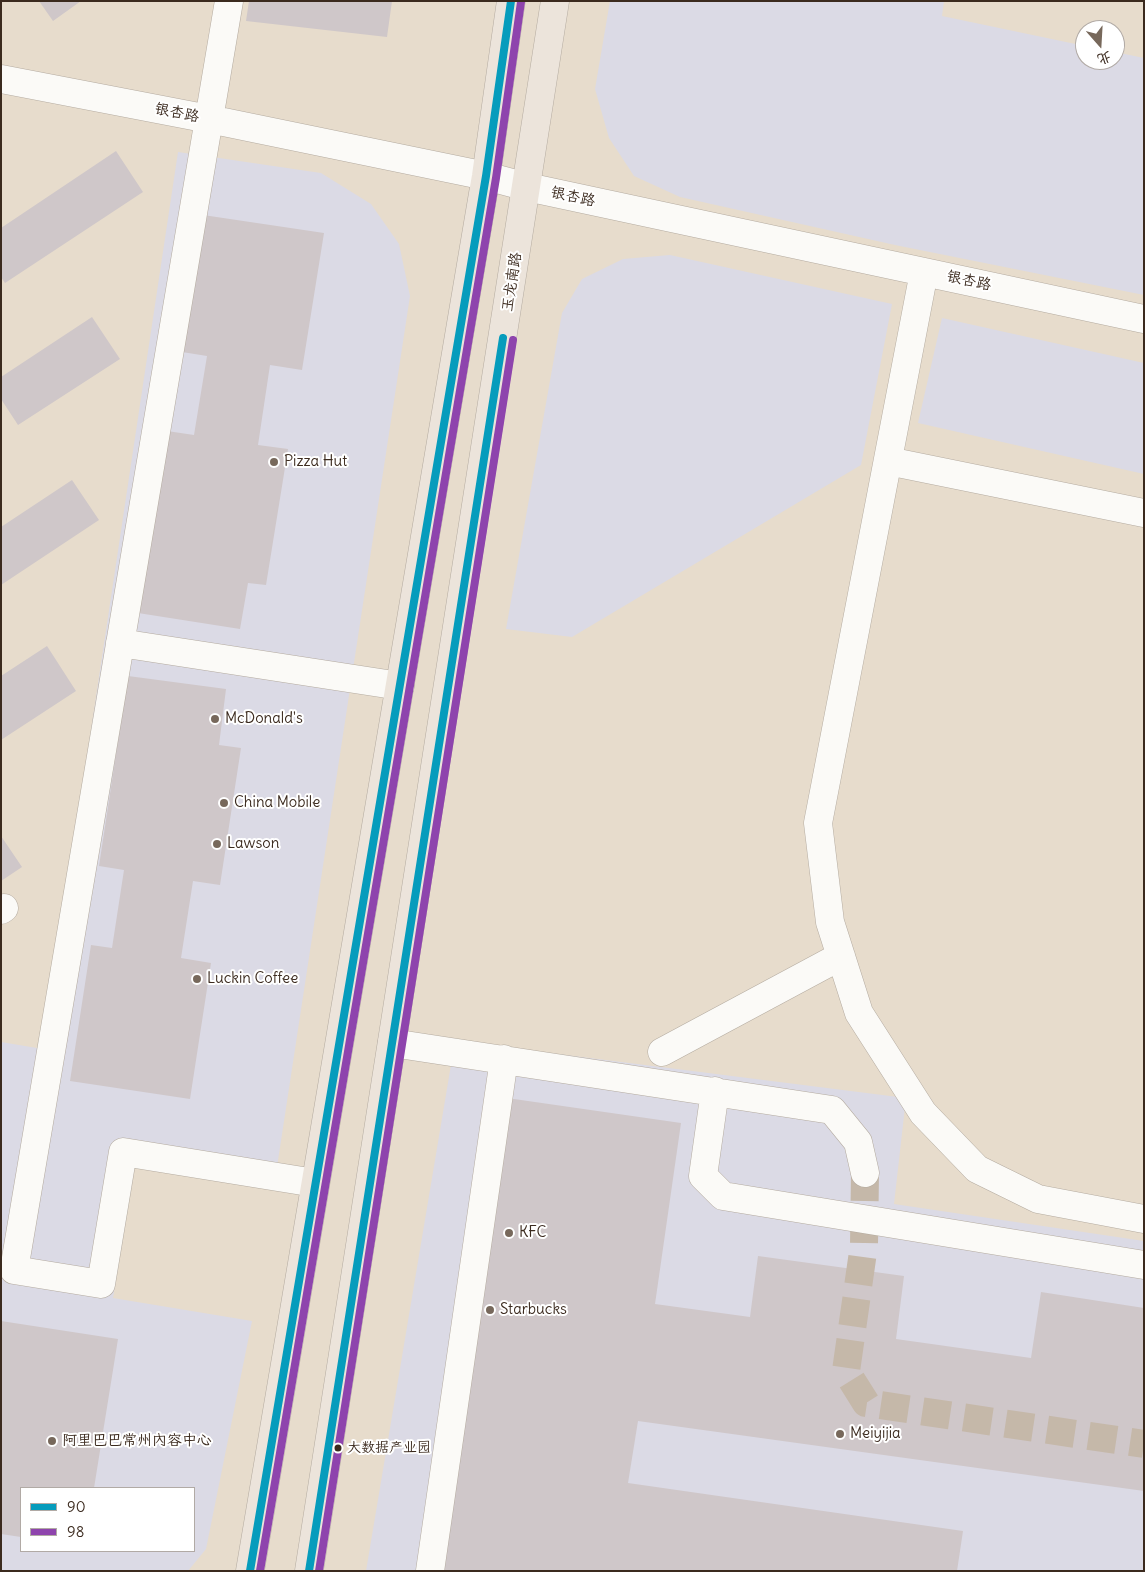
<!DOCTYPE html>
<meta charset="utf-8">
<style>
body{margin:0}
#map{position:relative;width:1145px;height:1572px;overflow:hidden;background:#e7dccc;font-family:Delius,"LXGW WenKai TC",sans-serif}
canvas{display:block}
.frame{position:absolute;inset:0;border:2px solid #3b2a1e;pointer-events:none}
.legend{position:absolute;left:20px;top:1487px;width:175px;height:65px;box-sizing:border-box;background:#fff;border:1px solid #b1aaa5;margin:0;padding:6px 9px;list-style:none;font-size:15px;color:#3b2a1e}
.legend li{display:flex;align-items:center;gap:10px;height:25px}
.legend b{width:25px;border:1px solid #b1aaa5}
.north{position:absolute;left:1075px;top:20px;width:50px;height:50px;box-sizing:border-box;background:#fff;border:1px solid #b1aaa5;border-radius:50%;rotate:161deg;font-size:14px;font-weight:700;line-height:20px;text-align:center;color:#3b2a1e}
.north::after{content:'';display:block;margin:auto;width:18px;height:22px;background:#77685b;clip-path:polygon(50% 0,100% 100%,50% 72%,0 100%)}
</style>
<div id="map">
<canvas width="1145" height="1572"></canvas>
<div class="frame"></div>
<ul class="legend">
<li><b style="height:6px;background:#069cbc"></b>90</li>
<li><b style="height:6px;background:#8e44ad"></b>98</li>
</ul>
<div class="north">北</div>
</div>
<script>
const ctx = document.querySelector('canvas').getContext('2d');
ctx.lineJoin = 'round';
function fillPath(path, color) {
  ctx.fillStyle = color;
  ctx.fill(path, 'evenodd');
}
function poly(rows) {
  const path = new Path2D();
  for (const r of rows) {
    path.moveTo(r[0], r[1]);
    for (let i = 2; i < r.length; i += 2) path.lineTo(r[i], r[i + 1]);
  }
  return path;
}
function stroke(path, color, width, dash) {
  ctx.strokeStyle = color;
  ctx.lineWidth = width;
  ctx.lineCap = dash ? 'butt' : 'round';
  ctx.setLineDash(dash || []);
  ctx.stroke(path);
}
function write(font, color, halo, rows, align = 'center') {
  ctx.font = font + ' Delius,"LXGW WenKai TC",sans-serif';
  ctx.lineWidth = 4;
  ctx.setLineDash([]);
  ctx.textBaseline = 'middle';
  ctx.strokeStyle = halo;
  ctx.fillStyle = color;
  for (const [text, x, y, turn = 0] of rows) {
    ctx.save();
    ctx.translate(x, y);
    ctx.rotate((+turn || 0) * Math.PI / 180);
    ctx.textAlign = isNaN(turn) ? turn : align;
    if (halo) ctx.strokeText(text, 0, 0);
    ctx.fillText(text, 0, 0);
    ctx.restore();
  }
}
fillPath(poly([
 [610,1,944,1,942,16,1085,46,1085,60,1115,60,1115,52,1144,58,1144,295,895,245,680,197,634,176,609,138,595,89],
 [178,152,321,173,371,204,399,244,410,296,275,1180,136,1158,113,1298,252,1321,206,1549,188,1571,1,1571,1,1042,43,1049],
 [21,1488,194,1488,194,1551,21,1551],
 [670,255,892,304,861,465,572,637,506,629,562,313,582,279,623,259],
 [942,318,1144,363,1144,474,918,423],
 [455,1041,906,1098,894,1204,1144,1241,1144,1571,366,1571]
]), '#dbdae5');
fillPath(poly([
 [39,1,81,1,53,21],
 [249,1,392,1,387,37,246,21],
 [116,151,143,192,5,283,1,277,1,228],
 [203,215,324,233,302,370,270,365,258,445,288,449,266,585,248,583,240,629,138,613,167,431,194,435,207,356,182,352],
 [92,317,120,359,18,425,1,399,1,377],
 [72,480,99,520,1,585,1,527],
 [47,646,76,691,1,740,1,676],
 [128,676,226,689,219,745,241,748,220,885,193,881,181,958,211,963,190,1099,70,1081,91,945,112,948,124,870,99,866],
 [1,836,22,867,1,881],
 [507,1098,681,1123,655,1304,750,1317,758,1256,904,1276,896,1339,1031,1358,1041,1292,1144,1308,1144,1491,638,1421,628,1483,963,1531,957,1571,437,1571],
 [1,1321,118,1339,94,1488,21,1488,21,1537,1,1534]
]), '#cfc7c9');
stroke(poly([
 [865,1173,864,1245,846,1371,866,1403,1144,1444]
]), '#c5b8a9', 28, [28, 14]);
const minor = poly([
 [229,1,14,1270,101,1284,123,1152,315,1183],
 [1,79,209,119,486,176,527,187,1144,319],
 [924,272,818,823,830,922,859,1013,923,1113,977,1169,1038,1199,1144,1219],
 [888,461,1144,513],
 [120,643,400,686],
 [1,910,4,908],
 [392,1043,832,1110,858,1142,865,1173],
 [662,1052,841,956],
 [715,1091,703,1176,723,1196,1144,1265],
 [430,1571,504,1059]
]);
const major = poly([
 [250,1571,486,176,511,1],
 [309,1571,555,1]
]);
stroke(minor, '#b4aba0', 29);
stroke(major, '#b4aba0', 29);
stroke(minor, '#fbfaf7', 28);
stroke(major, '#ece4db', 28);
stroke(poly([
 [250,1571,486,176,511,1],
 [309,1571,503,338]
]), '#069cbc', 8);
stroke(poly([
 [260,1571,496,178,521,2],
 [319,1571,513,340]
]), '#8e44ad', 8);
for (const [x, y, r, color] of [
 [274,462,5,"#77685b"],
 [215,719,5,"#77685b"],
 [224,803,5,"#77685b"],
 [217,844,5,"#77685b"],
 [197,979,5,"#77685b"],
 [509,1233,5,"#77685b"],
 [490,1310,5,"#77685b"],
 [840,1434,5,"#77685b"],
 [52,1441,5,"#77685b"],
 [338,1448,4.5,"#3b2a1e"]
]) {
  const dot = new Path2D();
  dot.arc(x, y, r, 0, 2 * Math.PI);
  ctx.fillStyle = color;
  ctx.fill(dot);
  stroke(dot, '#fff', 2);
}
write('14px', '#3b2a1e', '#fff', [
 ["大数据产业园",347,1448]
], 'left');
write('15px', '#3b2a1e', '#fff', [
 ["银杏路",177,113,11],
 ["银杏路",573,197,12],
 ["银杏路",969,281,12],
 ["玉龙南路",512,282,-81]
]);
write('15px', '#3b2a1e', '#fff', [
 ["Pizza Hut",284,462],
 ["McDonald's",225,719],
 ["China Mobile",234,803],
 ["Lawson",227,844],
 ["Luckin Coffee",207,979],
 ["KFC",519,1233],
 ["Starbucks",500,1310],
 ["Meiyijia",850,1434],
 ["阿里巴巴常州内容中心",62,1441]
], 'left');
</script>
